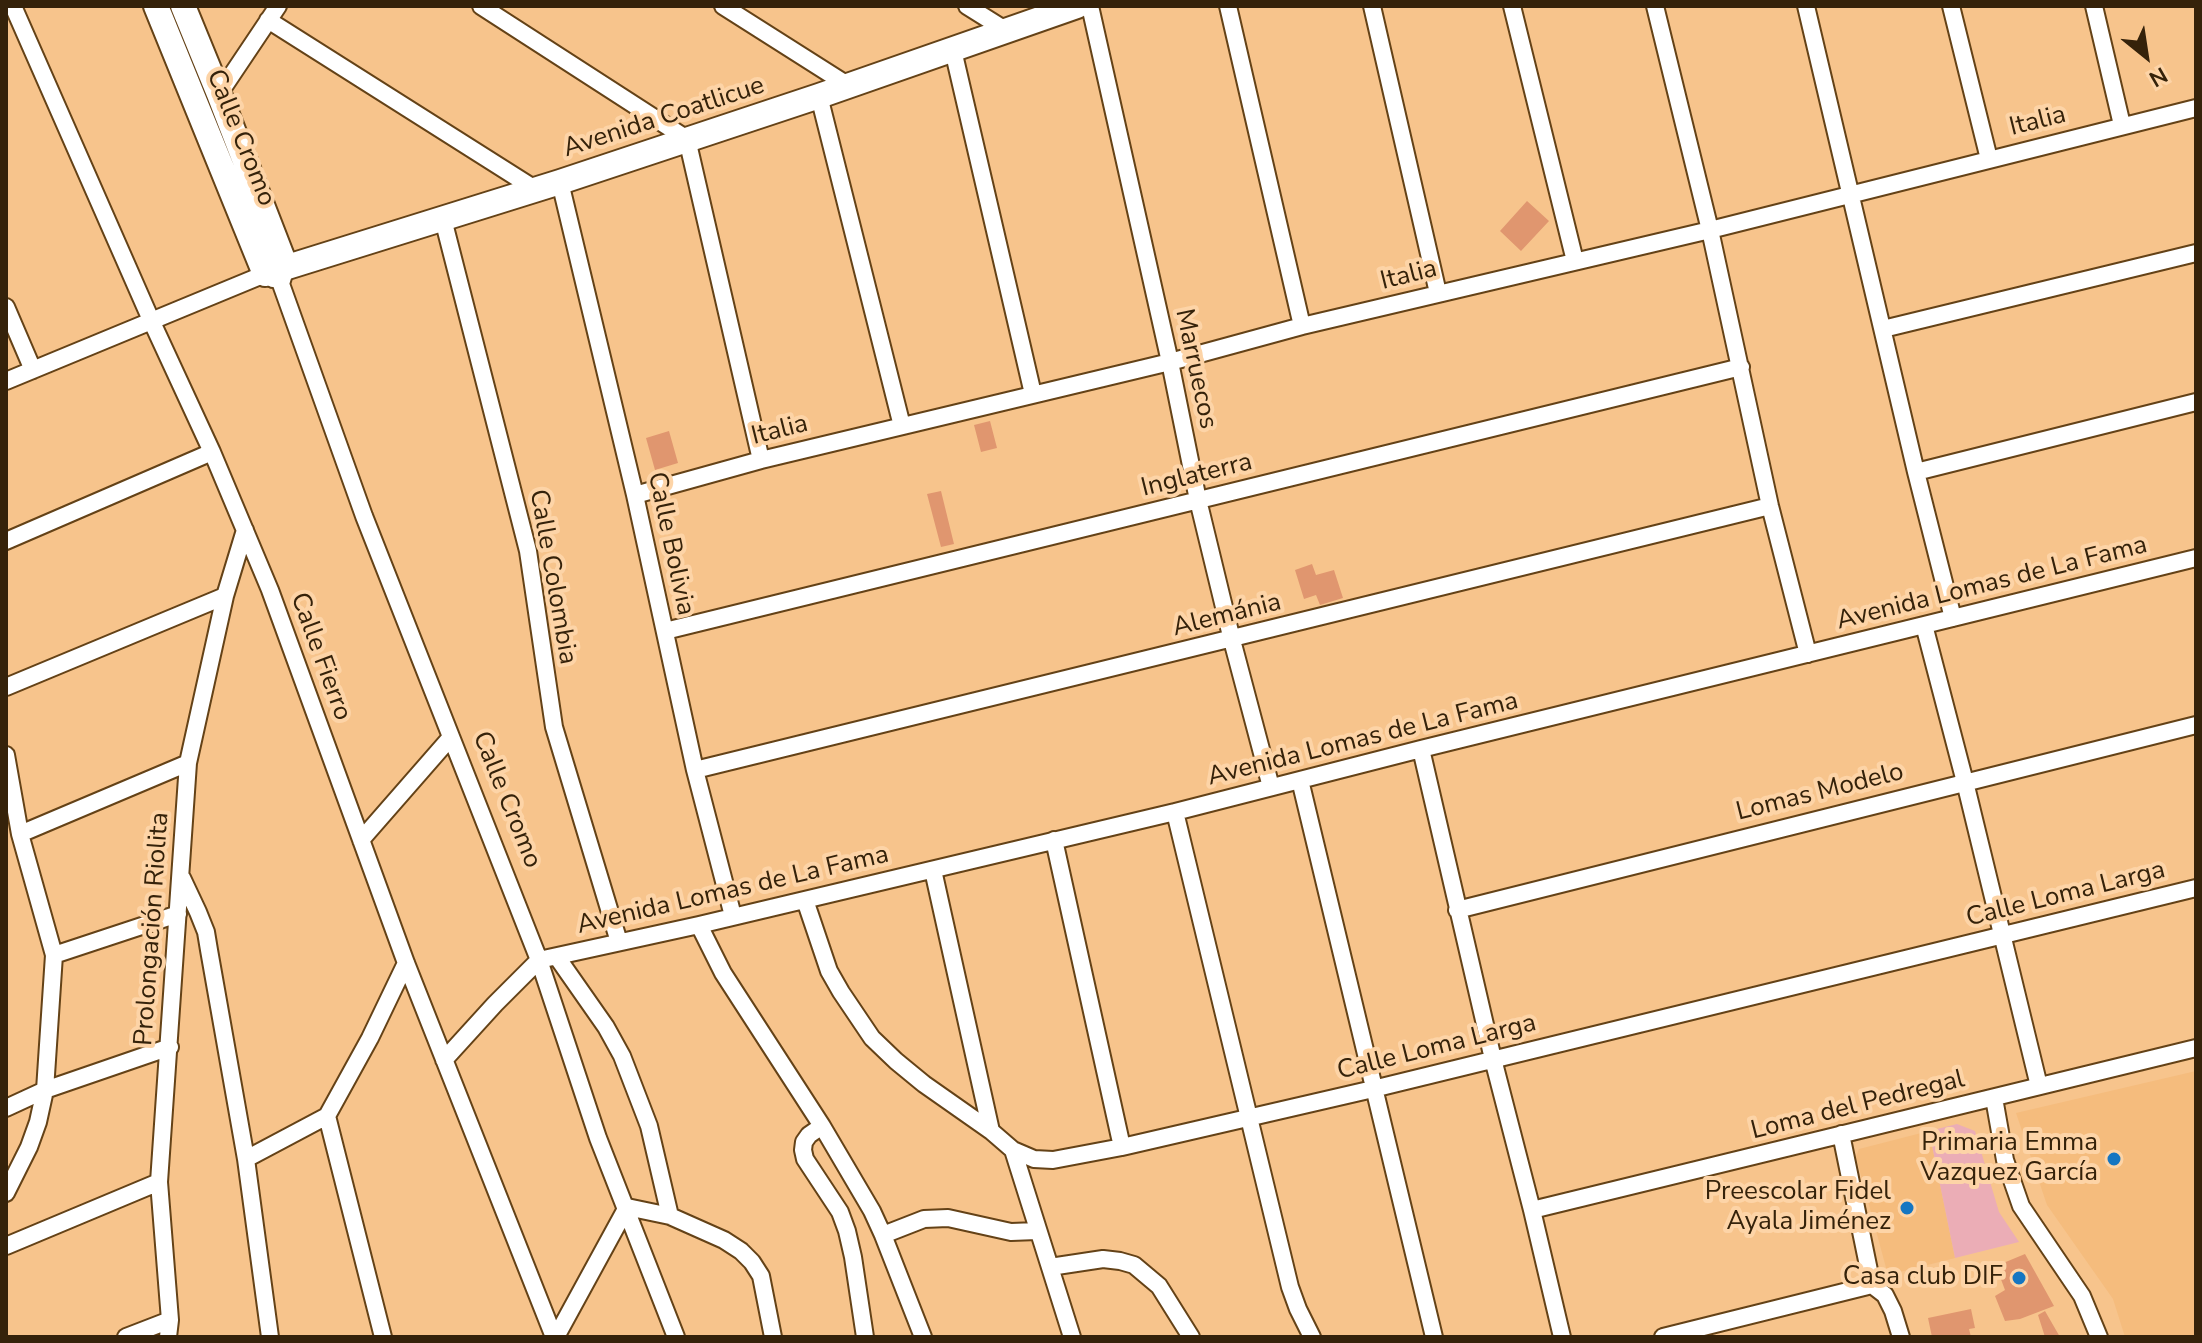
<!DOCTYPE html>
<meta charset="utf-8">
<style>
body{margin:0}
#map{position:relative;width:2202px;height:1343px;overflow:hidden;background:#f7c48c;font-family:"Nunito Sans",sans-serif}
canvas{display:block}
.frame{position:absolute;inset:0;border:8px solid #35220a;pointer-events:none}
.north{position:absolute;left:2106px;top:16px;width:80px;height:80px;-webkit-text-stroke:6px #fdd4a7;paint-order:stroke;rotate:150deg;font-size:22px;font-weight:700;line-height:32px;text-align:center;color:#35220a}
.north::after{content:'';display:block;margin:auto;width:28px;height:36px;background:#35220a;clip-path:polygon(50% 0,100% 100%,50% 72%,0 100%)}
</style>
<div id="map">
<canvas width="2202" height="1343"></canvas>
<div class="frame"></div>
<div class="north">N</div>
</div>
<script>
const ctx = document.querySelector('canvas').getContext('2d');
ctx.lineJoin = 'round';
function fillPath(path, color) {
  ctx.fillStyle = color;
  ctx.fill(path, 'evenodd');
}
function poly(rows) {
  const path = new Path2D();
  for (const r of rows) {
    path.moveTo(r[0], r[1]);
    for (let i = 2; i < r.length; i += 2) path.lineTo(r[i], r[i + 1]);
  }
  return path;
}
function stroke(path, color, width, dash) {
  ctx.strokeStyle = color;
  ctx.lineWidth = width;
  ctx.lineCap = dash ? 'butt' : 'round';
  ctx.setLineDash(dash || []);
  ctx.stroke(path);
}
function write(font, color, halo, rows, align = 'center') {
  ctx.font = font + ' "Nunito Sans",sans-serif';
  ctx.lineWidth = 8;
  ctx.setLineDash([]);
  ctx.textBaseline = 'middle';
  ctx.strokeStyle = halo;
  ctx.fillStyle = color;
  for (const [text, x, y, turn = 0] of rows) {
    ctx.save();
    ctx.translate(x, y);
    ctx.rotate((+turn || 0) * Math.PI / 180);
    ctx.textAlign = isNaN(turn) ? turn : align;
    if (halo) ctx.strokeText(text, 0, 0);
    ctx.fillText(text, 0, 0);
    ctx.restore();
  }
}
fillPath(poly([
 [2196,1071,2196,1337,2125,1337,2113,1299,2047,1205,2016,1113],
 [1929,1131,1955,1258,1888,1275,1856,1157,1859,1149]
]), '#f5bc7d');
fillPath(poly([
 [1957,1124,1975,1131,1999,1212,2019,1242,1955,1258,1929,1131]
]), '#ebadb6');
fillPath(poly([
 [1527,201,1549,221,1521,251,1500,231],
 [990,421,997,448,981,452,974,425],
 [669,431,678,463,655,470,646,438],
 [941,491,954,544,941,547,927,494],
 [1312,564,1316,575,1334,570,1343,598,1320,605,1316,595,1304,599,1295,570],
 [2025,1254,2054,1306,2020,1319,2005,1321,1995,1296,2005,1290,1996,1266],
 [1971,1309,1975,1328,1969,1329,1971,1337,1932,1337,1928,1318],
 [2045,1311,2060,1337,2045,1337,2038,1315]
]), '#e0966f');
const street = poly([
 [13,6,151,320,212,452,270,590,406,963,554,1337],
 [481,6,687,139,761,460],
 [723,6,849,86],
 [967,6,1007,31],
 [1090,6,1170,362,1198,500,1232,640,1271,787],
 [1228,6,1302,326],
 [1372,6,1438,293],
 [1512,6,1575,261],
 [1655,6,1710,230,1770,506,1808,654],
 [1806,6,1916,472,1953,618],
 [1951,6,1989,159],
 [2094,6,2122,125],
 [268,20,535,189],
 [953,50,1033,394],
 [219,94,278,6],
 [819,96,902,426],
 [560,182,635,495,695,770,733,916],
 [443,219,528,551,554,727,619,942],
 [286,267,281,284,364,516,539,960,598,1138,676,1337],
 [6,307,33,370],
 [1883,329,2196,253],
 [6,381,265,274,273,279],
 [1916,472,2196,402],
 [635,495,761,460,1170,362,1302,326,1710,230,2196,108],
 [6,541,212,452],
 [1924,625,1965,782,2039,1086],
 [665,631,1741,367],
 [6,687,225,596],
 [1421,749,1493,1059,1532,1210,1562,1337],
 [6,755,20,834,54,955,45,1090,38,1122,29,1147,6,1193],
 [695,770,1770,506],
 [1300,780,1434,1337],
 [1175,812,1290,1287,1298,1309,1312,1337],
 [20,834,188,763],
 [361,840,451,737],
 [1054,840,1122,1147],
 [933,870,991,1131],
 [182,878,198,912,206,932,209,950,246,1159,270,1337],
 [805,900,829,971,841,992,872,1038,896,1061,924,1084,991,1131,1013,1150,1034,1159,1053,1160,1122,1147,1373,1089,2196,888],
 [1457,910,2196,725],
 [699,925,723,973,822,1126,872,1211,883,1235,923,1337],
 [54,955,178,914],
 [557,957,606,1027,622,1056,649,1126,670,1216],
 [444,1060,495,1004,539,960,699,925,1175,812,1421,749,2196,558],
 [1994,1098,2005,1160,2021,1206,2082,1296,2099,1337],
 [6,1108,45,1090,170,1047],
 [822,1126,809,1135,804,1142,803,1150,805,1159,840,1212,847,1231,853,1257,865,1337],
 [1841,1134,1872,1285,1885,1295,1893,1311,1901,1337],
 [1013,1150,1072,1337],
 [246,1159,327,1116],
 [1532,1210,2196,1048],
 [883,1235,924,1219,948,1218,1011,1232,1037,1231],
 [6,1246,159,1182],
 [1050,1267,1103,1259,1120,1261,1134,1265,1159,1286,1191,1337],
 [126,1337,170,1320],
 [168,1337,170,1320,159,1182,188,763,225,596,245,530],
 [383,1337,327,1116,370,1038,406,963],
 [556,1337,627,1207,670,1216,724,1240,741,1251,752,1262,761,1276,773,1337],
 [1663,1337,1872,1285]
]);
const secondary = poly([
 [156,6,265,274,560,182,819,96,1077,6],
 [183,6,219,94,286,267]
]);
stroke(street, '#644217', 20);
stroke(secondary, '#644217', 28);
stroke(street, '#fff', 16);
stroke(secondary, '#fff', 24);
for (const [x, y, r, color] of [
 [2114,1159,8,"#1576c2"],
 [1907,1208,8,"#1576c2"],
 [2019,1278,8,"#1576c2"]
]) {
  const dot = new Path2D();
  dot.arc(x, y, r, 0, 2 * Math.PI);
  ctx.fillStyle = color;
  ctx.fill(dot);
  stroke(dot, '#fdd4a7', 3);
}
write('26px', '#35220a', '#fdd4a7', [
 ["Avenida Coatlicue",664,118,-18],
 ["Italia",2038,122,-14],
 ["Calle Cromo",240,138,68],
 ["Italia",1409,276,-14],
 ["Marruecos",1195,369,78],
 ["Italia",780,431,-14],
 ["Inglaterra",1197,476,-14],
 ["Calle Bolivia",670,544,78],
 ["Calle Colombia",552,577,80],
 ["Avenida Lomas de La Fama",1992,584,-14],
 ["Alemánia",1227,616,-14],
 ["Calle Fierro",320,657,70],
 ["Avenida Lomas de La Fama",1363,740,-14],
 ["Lomas Modelo",1820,793,-14],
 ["Calle Cromo",506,800,68],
 ["Avenida Lomas de La Fama",733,891,-13],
 ["Calle Loma Larga",2066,895,-14],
 ["Prolongación Riolita",153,929,-86],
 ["Calle Loma Larga",1437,1048,-14],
 ["Loma del Pedregal",1858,1106,-14]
]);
write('26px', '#35220a', '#fdd4a7', [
 ["Primaria Emma",2098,1144],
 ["Vazquez García",2098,1174],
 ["Preescolar Fidel",1891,1193],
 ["Ayala Jiménez",1891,1223],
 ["Casa club DIF",2003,1278]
], 'right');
</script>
